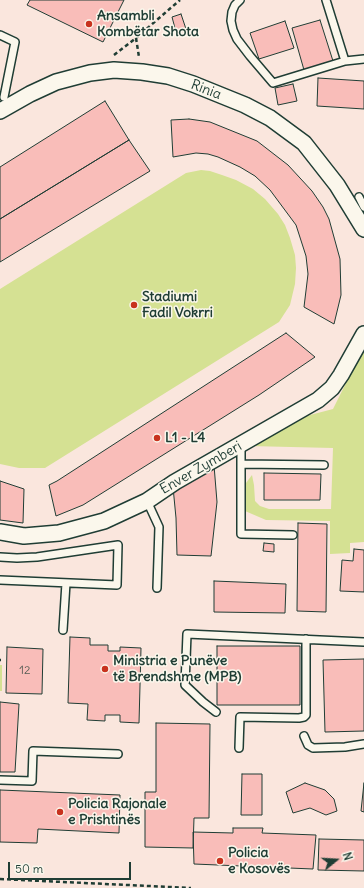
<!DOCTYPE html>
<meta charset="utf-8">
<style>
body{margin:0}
#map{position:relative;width:364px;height:888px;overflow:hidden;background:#fae6dd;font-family:Delius,sans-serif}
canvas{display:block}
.north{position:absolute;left:316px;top:840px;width:40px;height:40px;-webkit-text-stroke:3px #fbf7ec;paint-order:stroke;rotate:72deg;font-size:11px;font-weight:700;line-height:16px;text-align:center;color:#1f3d34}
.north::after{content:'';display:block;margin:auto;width:14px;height:18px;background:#1f3d34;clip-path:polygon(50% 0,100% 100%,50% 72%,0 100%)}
.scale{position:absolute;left:8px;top:862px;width:123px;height:18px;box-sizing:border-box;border:2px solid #1f3d34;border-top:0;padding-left:5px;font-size:12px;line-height:14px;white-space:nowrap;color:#1f3d34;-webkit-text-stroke:3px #fbf7ec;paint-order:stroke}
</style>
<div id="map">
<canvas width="364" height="888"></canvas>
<div class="north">N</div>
<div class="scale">50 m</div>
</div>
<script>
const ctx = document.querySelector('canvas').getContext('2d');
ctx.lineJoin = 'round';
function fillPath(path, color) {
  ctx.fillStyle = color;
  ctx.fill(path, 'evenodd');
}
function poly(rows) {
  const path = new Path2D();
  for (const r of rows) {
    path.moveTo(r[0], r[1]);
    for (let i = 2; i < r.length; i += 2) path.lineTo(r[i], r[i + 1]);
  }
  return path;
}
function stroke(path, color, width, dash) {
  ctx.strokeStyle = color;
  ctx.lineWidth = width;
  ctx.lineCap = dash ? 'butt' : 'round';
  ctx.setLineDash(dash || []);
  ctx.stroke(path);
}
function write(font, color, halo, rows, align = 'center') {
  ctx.font = font + ' Delius,sans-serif';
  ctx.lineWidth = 3;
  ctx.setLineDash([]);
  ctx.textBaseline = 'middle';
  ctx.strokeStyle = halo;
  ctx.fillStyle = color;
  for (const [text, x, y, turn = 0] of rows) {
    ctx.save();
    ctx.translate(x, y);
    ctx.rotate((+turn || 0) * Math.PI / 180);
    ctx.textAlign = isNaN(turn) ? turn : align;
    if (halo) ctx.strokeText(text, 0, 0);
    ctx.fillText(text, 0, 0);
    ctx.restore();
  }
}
fillPath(poly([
 [201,170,210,171,222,175,236,180,253,189,265,199,278,214,285,225,290,238,295,255,296,268,295,284,290,305,279,322,45,468,19,468,0,464,0,289,186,173],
 [364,352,364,542,350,543,350,553,330,554,330,521,266,520,245,511,246,483,252,475,254,485,255,501,260,506,269,509,331,509,333,448,249,446,291,420,333,409,357,361],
 [0,665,2,665,2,691,0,691]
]), '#d5e193');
const building = poly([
 [30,0,124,0,103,42,27,5,30,0],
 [181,14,186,29,176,32,172,17,181,14],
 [320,20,333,61,304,70,292,28,320,20],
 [285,21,294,48,259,59,250,33,285,21],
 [318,78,364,81,364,109,317,106,318,78],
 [293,84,297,101,278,105,275,88,293,84],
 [105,101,129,140,0,219,0,167,105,101],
 [189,119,210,122,257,141,288,165,312,191,323,207,329,219,340,259,341,295,334,324,304,307,308,274,306,256,296,225,270,190,255,176,240,167,218,157,208,154,196,153,173,157,171,120,189,119],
 [129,140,150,171,0,262,0,219,129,140],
 [286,333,315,357,259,395,83,505,56,516,49,485,57,481,286,333],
 [214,465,217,502,211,556,177,555,176,518,173,487,214,465],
 [264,473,321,474,320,500,264,500,264,473],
 [0,481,24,489,23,523,0,520,0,481],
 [298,523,327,524,326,612,297,611,298,523],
 [264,543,274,544,274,552,263,551,264,543],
 [354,549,364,550,364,592,340,591,342,560,353,561,354,549],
 [214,581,286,584,285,613,214,612,214,581],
 [70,637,90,638,90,645,108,645,108,651,120,651,120,647,141,648,139,723,120,722,120,715,105,715,105,721,87,720,88,704,68,703,70,637],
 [217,646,300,646,300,705,217,705,217,646],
 [7,647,43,649,42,694,6,693,7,647],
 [364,659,364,731,325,732,323,660,364,659],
 [0,702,19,704,15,772,0,772,0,702],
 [156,723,210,724,209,818,194,818,193,848,145,847,145,792,156,792,156,723],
 [242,774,262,774,262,815,241,815,242,774],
 [305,783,325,790,334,799,337,811,326,815,310,808,293,813,286,792,305,783],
 [364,783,364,812,361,811,364,783],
 [0,790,120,795,119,833,38,829,37,843,0,842,0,790],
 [233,828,263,828,262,833,316,835,313,869,194,864,193,832,233,833,233,828],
 [319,839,364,840,364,871,318,870,319,839]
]);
fillPath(building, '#f9bdb9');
stroke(building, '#1f3d34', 1);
const service = poly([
 [240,0,235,5,232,12,231,21,233,30,237,39,250,56,273,83,345,61],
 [326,0,345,61,364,59],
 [0,35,15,42,4,97],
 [359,197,364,207],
 [241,445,241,534,293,535],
 [241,464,324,465],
 [147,501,159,527,157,588],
 [0,557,17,558,37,557,118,545,117,585,0,580],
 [63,630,66,583],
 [216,712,203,702,185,685,187,634,364,642],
 [304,736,308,745,313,748,345,747,364,744],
 [239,748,240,717,299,718,304,717,306,715,306,639],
 [0,780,32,781,33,751,118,754]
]);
const minor = poly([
 [0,111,30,94,56,82,90,73,114,70,142,72,168,76,193,84,245,105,270,118,304,143,337,185,364,229],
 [0,532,24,536,59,533,104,521,147,501,175,482,318,400,332,388,341,375,364,334]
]);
stroke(service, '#1f3d34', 10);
stroke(minor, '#1f3d34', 18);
stroke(poly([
 [136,38,139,57],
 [114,55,136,38,180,0],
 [0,660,1,660],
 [0,879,191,888]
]), '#1f3d34', 2.5, [4, 3]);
stroke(service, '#fbf7ec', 7);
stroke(minor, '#fbf7ec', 15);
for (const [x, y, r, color] of [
 [89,24,4,"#c8321e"],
 [134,305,4,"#c8321e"],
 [157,438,4,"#c8321e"],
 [105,669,4,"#c8321e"],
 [60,812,4,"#c8321e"],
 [220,861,4,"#c8321e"]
]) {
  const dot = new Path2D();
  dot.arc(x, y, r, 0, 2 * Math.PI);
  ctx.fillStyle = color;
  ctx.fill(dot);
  stroke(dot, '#fbf7ec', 1.5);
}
write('12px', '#565d55', null, [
 ["12",25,671]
]);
write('bold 14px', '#1f3d34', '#fbf7ec', [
 ["Ansambli",97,16],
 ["Kombëtar Shota",97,32],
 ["Stadiumi",142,297],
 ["Fadil Vokrri",142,313],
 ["L1 - L4",165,438],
 ["Ministria e Punëve",113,661],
 ["të Brendshme (MPB)",113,677],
 ["Policia Rajonale",68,804],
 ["e Prishtinës",68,820],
 ["Policia",228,853],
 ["e Kosovës",228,869]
], 'left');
write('14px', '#1f3d34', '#fbf7ec', [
 ["Rinia",206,90,21],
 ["Enver Zymberi",201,468,-30]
]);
</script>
